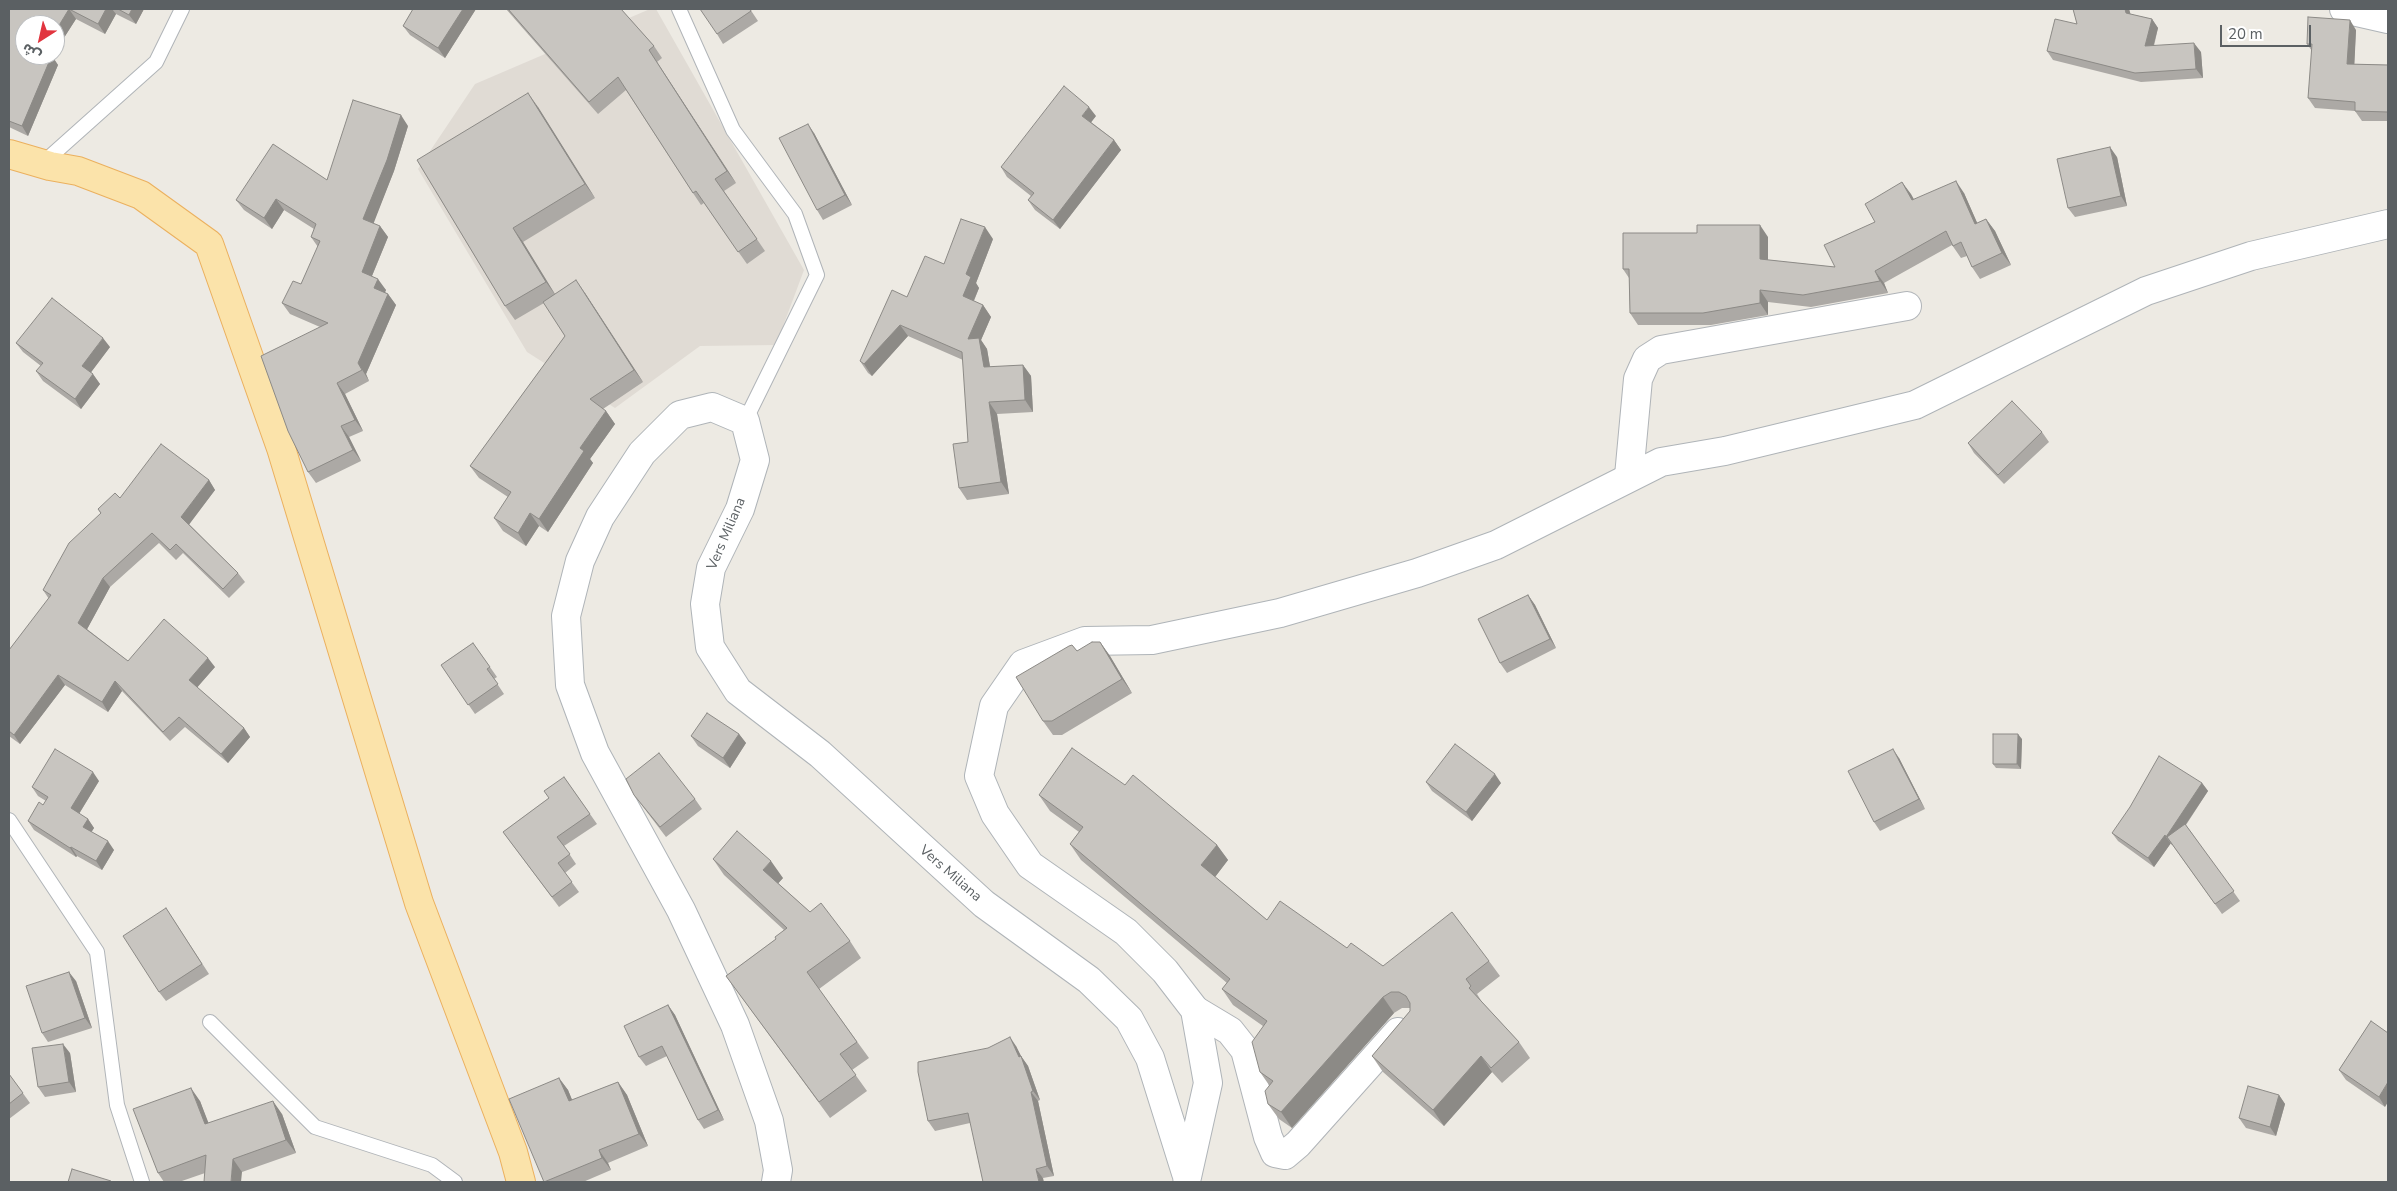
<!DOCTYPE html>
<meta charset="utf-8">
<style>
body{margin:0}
#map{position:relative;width:2397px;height:1191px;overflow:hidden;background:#edeae3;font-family:"Nunito Sans","Noto Sans Arabic",sans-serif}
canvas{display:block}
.frame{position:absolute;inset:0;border:10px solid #5b6063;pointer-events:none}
.north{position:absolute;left:15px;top:15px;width:50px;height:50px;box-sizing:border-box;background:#fff;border:1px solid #bdbfc1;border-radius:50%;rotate:215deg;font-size:14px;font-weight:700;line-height:20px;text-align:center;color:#5b6063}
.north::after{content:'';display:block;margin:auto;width:18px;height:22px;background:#e1353f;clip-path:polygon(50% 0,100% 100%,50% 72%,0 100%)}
.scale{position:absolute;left:2220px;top:25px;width:91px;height:22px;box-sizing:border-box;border:2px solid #5b6063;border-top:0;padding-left:6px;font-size:15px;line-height:18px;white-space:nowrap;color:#5b6063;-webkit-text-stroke:4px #fff;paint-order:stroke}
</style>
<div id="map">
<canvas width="2397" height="1191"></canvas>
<div class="frame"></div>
<div class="north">ش</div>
<div class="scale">20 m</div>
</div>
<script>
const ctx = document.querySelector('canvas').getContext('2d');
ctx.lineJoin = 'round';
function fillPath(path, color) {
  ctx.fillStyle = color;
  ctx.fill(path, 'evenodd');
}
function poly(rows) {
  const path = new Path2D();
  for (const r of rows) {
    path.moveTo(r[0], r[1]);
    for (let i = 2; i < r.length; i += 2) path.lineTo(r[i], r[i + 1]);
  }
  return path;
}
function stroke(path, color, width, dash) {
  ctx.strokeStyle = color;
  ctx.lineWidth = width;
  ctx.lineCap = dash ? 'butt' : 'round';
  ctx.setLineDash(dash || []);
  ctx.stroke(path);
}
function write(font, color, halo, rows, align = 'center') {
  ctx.font = font + ' "Nunito Sans",sans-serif';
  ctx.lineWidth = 5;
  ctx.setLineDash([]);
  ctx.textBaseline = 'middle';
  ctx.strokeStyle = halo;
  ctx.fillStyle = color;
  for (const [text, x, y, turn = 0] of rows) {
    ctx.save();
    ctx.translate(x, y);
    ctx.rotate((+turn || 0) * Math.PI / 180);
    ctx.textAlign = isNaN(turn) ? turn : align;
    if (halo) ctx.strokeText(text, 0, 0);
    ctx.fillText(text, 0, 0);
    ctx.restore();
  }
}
fillPath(poly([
 [650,9,656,9,804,270,776,345,700,346,615,408,527,352,418,169,475,84]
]), '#e0dbd4');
const lane = poly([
 [679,9,733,130,795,214,817,275,745,421],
 [43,163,156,62,182,9],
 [9,820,97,952,117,1105,142,1182],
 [210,1022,315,1127,432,1165,455,1182]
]);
const street = poly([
 [1629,476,1638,379,1647,359,1661,350,1907,306],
 [1195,1010,1230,1031,1245,1050,1268,1137,1275,1153,1285,1155,1298,1144,1398,1032]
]);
const secondary = poly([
 [2344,9,2388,19],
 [1187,1177,1208,1083,1195,1010,1165,971,1126,932,1030,865,995,814,979,776,994,706,1023,664,1085,641,1152,640,1280,613,1417,573,1496,545,1661,462,1725,451,1915,405,2146,291,2251,256,2388,224],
 [776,1182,778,1170,769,1121,735,1025,681,910,595,753,570,685,566,616,580,561,600,517,642,453,680,415,712,407,745,421,755,460,740,509,711,568,705,604,710,647,738,691,820,754,984,904,1089,980,1129,1019,1150,1058,1186,1173]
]);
const primary = poly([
 [9,154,50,166,78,171,141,195,209,244,281,448,419,903,513,1152,521,1182]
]);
stroke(lane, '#b0b4b8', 16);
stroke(street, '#b0b4b8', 30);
stroke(secondary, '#afb4b8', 30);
stroke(primary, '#ebb05e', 30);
stroke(lane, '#fff', 14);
stroke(street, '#fff', 28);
stroke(secondary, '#fff', 28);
stroke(primary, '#fbe3aa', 28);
fillPath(poly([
 [9,9,144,9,136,24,116,14,105,34,76,19,52,56,58,65,28,136,9,127],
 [413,9,476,9,445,58,410,35,403,26],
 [506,9,621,9,654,46,662,58,657,62,736,183,724,191,765,251,747,264,704,203,701,205,693,193,626,90,598,114],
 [750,9,758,21,723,44,717,34],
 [2073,9,2129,9,2130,14,2152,19,2158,28,2154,46,2201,52,2203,78,2141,82,2053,60,2047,51,2077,24],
 [2356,30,2354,64,2388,65,2388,121,2362,121,2355,111,2315,108,2308,98,2312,51,2307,44],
 [538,107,595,198,523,242,555,294,585,293,643,382,603,409,606,411,615,424,590,459,593,463,548,532,539,526,526,546,503,531,494,518,508,497,479,478,470,466,565,336,544,303,515,320,505,306,417,160],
 [1096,116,1091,122,1114,140,1121,150,1060,229,1035,210,1028,200,1031,196,1007,177,1001,167],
 [408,126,394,171,373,223,380,226,388,237,372,276,386,290,385,292,388,294,396,305,366,374,369,381,345,394,363,431,349,437,361,461,316,483,308,472,320,327,290,314,282,303,301,284,318,247,311,237,314,229,284,210,272,229,244,210,236,200,327,180],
 [814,133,852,205,823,220,817,210],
 [2117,157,2127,206,2075,217,2068,208],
 [1902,182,1914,200,1964,193,1977,223,1986,219,1995,231,2011,265,1980,279,1972,267,1967,256,1961,258,1952,245,1884,283,1888,293,1811,307,1768,302,1768,315,1711,325,1638,325,1630,313,1629,278,1623,269,1768,237,1768,260,1835,267,1875,222],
 [993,239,976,283,979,288,974,301,983,305,991,317,981,340,987,349,990,367,1023,365,1031,376,1033,412,997,414,1009,494,967,500,959,488,968,442,963,360,908,336,872,376,868,373,860,361,907,297],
 [16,343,110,347,91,372,100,384,81,409,43,381,36,371,41,366,23,352],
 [2042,432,2049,442,2004,484,1974,453,1968,443],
 [209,480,215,490,189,524,238,573,245,582,229,598,183,553,176,560,159,543,110,587,87,629,128,661,215,667,197,687,244,728,250,737,228,763,185,727,170,741,122,691,108,712,65,685,20,744,9,736,9,650,49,599,43,590,101,514,98,509,120,498],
 [1528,595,1535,605,1556,648,1507,673,1500,663],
 [1100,642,1110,656,1132,693,1062,735,1053,735,1043,721,1072,645,1077,651],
 [473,643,497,677,494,679,504,694,475,714,441,665],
 [739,734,746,743,730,768,698,746,691,736],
 [2022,739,2021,769,1996,768,1993,764],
 [1899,758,1925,809,1880,831,1874,822],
 [564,777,597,824,564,846,576,864,565,873,579,892,559,907,503,832,549,798],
 [99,781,79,814,88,819,94,828,91,832,114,850,102,870,77,856,76,857,34,830,28,821,43,805,46,801,38,796,32,787],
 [1426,782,1501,783,1472,821,1432,791],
 [2202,783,2208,791,2186,825,2240,901,2222,914,2171,843,2154,867,2118,841,2112,833],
 [1125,785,1217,845,1228,860,1215,877,1267,920,1347,948,1383,966,1489,961,1500,976,1477,994,1482,1002,1519,1042,1530,1058,1502,1083,1492,1072,1444,1126,1383,1072,1372,1056,1410,1011,1410,1008,1402,1008,1394,1013,1292,1128,1279,1119,1268,1104,1269,1085,1260,1072,1263,1026,1233,1005,1222,989,1227,983,1081,860,1070,844,1079,832,1050,811,1039,795],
 [634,795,695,799,702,809,666,837],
 [713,859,783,878,778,883,810,912,850,941,861,958,819,989,869,1058,852,1070,867,1091,830,1118,726,976,776,939,784,930,724,875],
 [166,908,209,974,166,1001,159,992],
 [76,981,92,1028,48,1042,42,1033],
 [668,1005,675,1015,724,1120,704,1129,698,1120,667,1056,646,1066,639,1057],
 [2371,1021,2385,1107,2346,1080,2339,1070],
 [1016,1046,1021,1056,1028,1066,1040,1100,1038,1101,1054,1176,1043,1178,970,1123,935,1131,928,1121],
 [70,1053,76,1092,45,1097,38,1087],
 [9,1074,30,1103,9,1119],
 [559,1078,568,1090,572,1100,618,1082,627,1095,648,1146,608,1163,611,1170,583,1182,544,1182],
 [2279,1095,2285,1104,2276,1136,2246,1128,2239,1118],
 [200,1101,208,1123,282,1114,296,1153,242,1172,205,1173,179,1182,164,1182,158,1173]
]), '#aca9a5');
fillPath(poly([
 [69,9,76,19,55,52,55,32],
 [106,9,112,9,116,14,105,34,98,24],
 [132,9,144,9,136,24,129,15],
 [463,9,476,9,445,58,438,48],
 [2125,9,2129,9,2133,22,2126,13],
 [2152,19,2158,28,2151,55,2145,46],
 [2350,20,2356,30,2354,73,2347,64],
 [2194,43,2201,52,2203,78,2196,69],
 [649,50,657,62,736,183,727,171],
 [45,55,53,55,52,56,58,65,28,136,22,126],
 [528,93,538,107,595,198,585,184],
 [1089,107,1096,116,1089,125,1082,116],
 [401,115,408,126,394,171,371,230,363,219],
 [808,124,814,133,852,205,845,195],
 [1114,140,1121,150,1060,229,1053,220],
 [2110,147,2117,157,2127,206,2121,196],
 [1956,181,1964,193,1983,236,1975,224],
 [1902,182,1911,194,1921,212,1912,200],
 [276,199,284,210,272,229,264,218],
 [1986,219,1995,231,2011,265,2002,253],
 [1760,225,1768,237,1768,271,1760,259],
 [380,226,388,237,369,283,362,272],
 [985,227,993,239,976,283,979,288,971,307,963,296,966,274],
 [513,228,523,242,556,296,546,282],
 [1875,271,1884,283,1888,293,1880,281],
 [378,279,386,290,382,299,374,288],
 [576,280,585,293,643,382,634,370],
 [1760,290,1768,302,1768,315,1760,303],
 [388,294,396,305,366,374,369,381,358,363],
 [983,305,991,317,981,340,987,349,992,378,984,367,968,339],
 [900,325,908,336,872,376,864,364],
 [103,338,110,347,89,375,82,366],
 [1023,365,1031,376,1033,412,1025,400],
 [93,374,100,384,81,409,75,399],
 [337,383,345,394,363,431,355,420],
 [989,402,997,414,1009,494,1001,482],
 [606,411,615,424,590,459,593,463,548,532,539,519,580,448],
 [341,426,349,437,361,461,353,450],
 [209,480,215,490,188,526,181,517],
 [530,513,539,526,526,546,518,533],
 [103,578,110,587,85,633,78,623],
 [1528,595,1535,605,1556,648,1550,639],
 [1100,642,1110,656,1132,693,1122,679],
 [208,658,215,667,195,690,189,680],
 [58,675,65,685,20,744,14,735],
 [115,681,122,691,108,712,102,702],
 [244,728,250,737,228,763,221,754],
 [739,734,746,743,730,768,723,758],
 [2018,734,2022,739,2021,769,2017,764],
 [1893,749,1899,758,1925,809,1919,799],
 [93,772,99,781,77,817,71,808],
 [1495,774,1501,783,1472,821,1466,812],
 [2202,783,2208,791,2172,845,2166,837],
 [88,819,94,828,89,836,83,827],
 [2165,835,2171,843,2154,867,2148,858],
 [108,841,114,850,102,870,96,861],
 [1217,845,1228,860,1212,881,1201,865],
 [71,847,77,856,76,857,70,848],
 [771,861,783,878,775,887,763,870],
 [69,972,76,981,92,1028,85,1018],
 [1383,997,1394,1013,1292,1128,1281,1112],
 [668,1005,675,1015,724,1120,718,1110],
 [1010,1037,1016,1046,1022,1058,1021,1056,1028,1066,1040,1100,1033,1091,1019,1057],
 [63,1044,70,1053,76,1092,69,1082],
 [1481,1056,1492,1072,1444,1126,1433,1110],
 [559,1078,568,1090,578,1114,569,1101],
 [618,1082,627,1095,648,1146,639,1134],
 [2388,1082,2388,1102,2385,1107,2379,1097],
 [191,1088,200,1101,214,1137,205,1124],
 [1031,1092,1038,1101,1054,1176,1047,1166],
 [2279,1095,2285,1104,2276,1136,2270,1127],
 [273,1101,282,1114,296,1153,286,1140],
 [599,1150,608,1163,611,1170,602,1158],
 [233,1159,242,1172,241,1182,231,1182],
 [1036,1169,1043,1178,1044,1182,1039,1182]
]), '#8c8a86');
const building = poly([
 [9,9,106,9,98,24,69,9,55,32,55,25,25,25,25,55,52,55,22,126,9,121,9,9],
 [118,9,132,9,129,15,118,9],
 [413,9,463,9,438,48,403,26,413,9],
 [508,9,621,9,654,46,649,50,727,171,715,179,757,239,738,252,696,191,693,193,618,77,589,102,508,9],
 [700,9,750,9,751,11,717,34,700,9],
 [2073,9,2125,9,2126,13,2152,19,2145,46,2194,43,2196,69,2135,73,2047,51,2055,19,2077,24,2073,9],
 [2308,17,2350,20,2347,64,2388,65,2388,112,2355,111,2355,102,2308,98,2312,44,2307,44,2308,17],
 [1064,86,1089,107,1082,116,1114,140,1053,220,1028,200,1034,193,1001,167,1064,86],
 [528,93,585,184,513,228,546,282,505,306,417,160,528,93],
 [353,100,401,115,387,160,363,219,380,226,362,272,378,279,374,288,388,294,358,363,362,370,337,383,355,420,341,426,353,450,308,472,288,431,261,356,328,323,282,303,293,281,301,284,320,241,311,237,316,224,276,199,264,218,236,200,273,144,327,180,353,100],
 [808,124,845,195,817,210,779,138,808,124],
 [2110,147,2121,196,2068,208,2057,159,2110,147],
 [1956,181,1975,224,1986,219,2002,253,1972,267,1961,242,1953,246,1946,231,1875,271,1880,281,1803,295,1760,290,1760,303,1703,313,1630,313,1629,269,1623,269,1623,233,1697,233,1697,225,1760,225,1760,259,1835,267,1824,245,1875,222,1865,204,1902,182,1912,200,1956,181],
 [961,219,985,227,966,274,971,277,963,296,983,305,968,339,979,338,984,367,1023,365,1025,400,989,402,1001,482,959,488,953,444,968,442,962,352,900,325,864,364,860,361,892,290,907,297,925,256,944,264,961,219],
 [576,280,634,370,590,399,606,411,580,448,584,451,539,519,530,513,518,533,494,518,511,492,470,466,565,336,543,302,576,280],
 [52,298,103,338,82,366,93,374,75,399,36,371,43,363,16,343,52,298],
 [2012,401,2042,432,1998,475,1968,443,2012,401],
 [161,444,209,480,181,517,238,573,223,589,176,544,170,550,152,533,103,578,78,623,128,661,164,619,208,658,189,680,244,728,221,754,179,717,163,732,115,681,102,702,58,675,14,735,9,731,9,650,51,595,43,590,69,543,101,513,98,509,115,493,120,498,161,444],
 [1528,595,1550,639,1500,663,1478,619,1528,595],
 [1092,642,1100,642,1122,679,1052,721,1043,721,1016,677,1069,646,1072,645,1077,651,1092,642],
 [473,643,490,667,487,669,498,684,468,705,441,665,473,643],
 [707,713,739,734,723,758,691,736,707,713],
 [1993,734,2018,734,2017,764,1993,764,1993,734],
 [1455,744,1495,774,1466,812,1426,782,1455,744],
 [1072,748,1125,785,1133,775,1217,845,1201,865,1267,920,1280,901,1347,948,1351,943,1383,966,1452,912,1489,961,1466,979,1471,986,1469,988,1519,1042,1491,1068,1481,1056,1433,1110,1372,1056,1410,1011,1410,1003,1406,996,1399,992,1391,992,1383,997,1281,1112,1268,1104,1265,1091,1273,1081,1260,1072,1252,1042,1267,1021,1222,989,1230,979,1070,844,1083,827,1039,795,1072,748],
 [55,749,93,772,71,808,88,819,83,827,108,841,96,861,71,847,70,848,28,821,39,802,43,805,48,797,32,787,55,749],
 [1893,749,1919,799,1874,822,1848,771,1893,749],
 [659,753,695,799,660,827,634,795,626,779,659,753],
 [2159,756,2202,783,2166,837,2165,835,2148,858,2112,833,2130,807,2159,756],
 [564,777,590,814,557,837,570,854,558,863,572,882,552,897,503,832,549,798,544,791,564,777],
 [2185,824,2234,891,2215,904,2167,837,2185,824],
 [737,831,771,861,763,870,810,912,821,903,850,941,807,972,857,1042,840,1054,856,1075,819,1102,726,976,776,939,775,937,787,928,713,859,737,831],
 [166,908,202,964,159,992,123,936,166,908],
 [69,972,85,1018,42,1033,26,986,69,972],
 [668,1005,718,1110,698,1120,662,1046,639,1057,624,1026,668,1005],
 [2371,1021,2388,1033,2388,1082,2379,1097,2339,1070,2371,1021],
 [1010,1037,1019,1057,1021,1056,1033,1091,1031,1092,1047,1166,1036,1169,1039,1182,983,1182,968,1113,928,1121,918,1072,918,1062,988,1048,1010,1037],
 [63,1044,69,1082,38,1087,32,1048,63,1044],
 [9,1074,23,1093,9,1104,9,1074],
 [559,1078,569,1101,618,1082,639,1134,599,1150,602,1158,544,1182,509,1099,559,1078],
 [2248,1086,2279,1095,2270,1127,2239,1118,2248,1086],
 [191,1088,205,1124,273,1101,286,1140,233,1159,231,1182,204,1182,206,1155,158,1173,133,1109,191,1088],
 [72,1169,111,1181,110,1182,68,1182,72,1169]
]);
fillPath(building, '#c8c5c0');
stroke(building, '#8c8a86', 1);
write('14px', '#5b6063', '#fff', [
 ["Vers Miliana",727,534,-67],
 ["Vers Miliana",950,874,41]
]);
</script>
